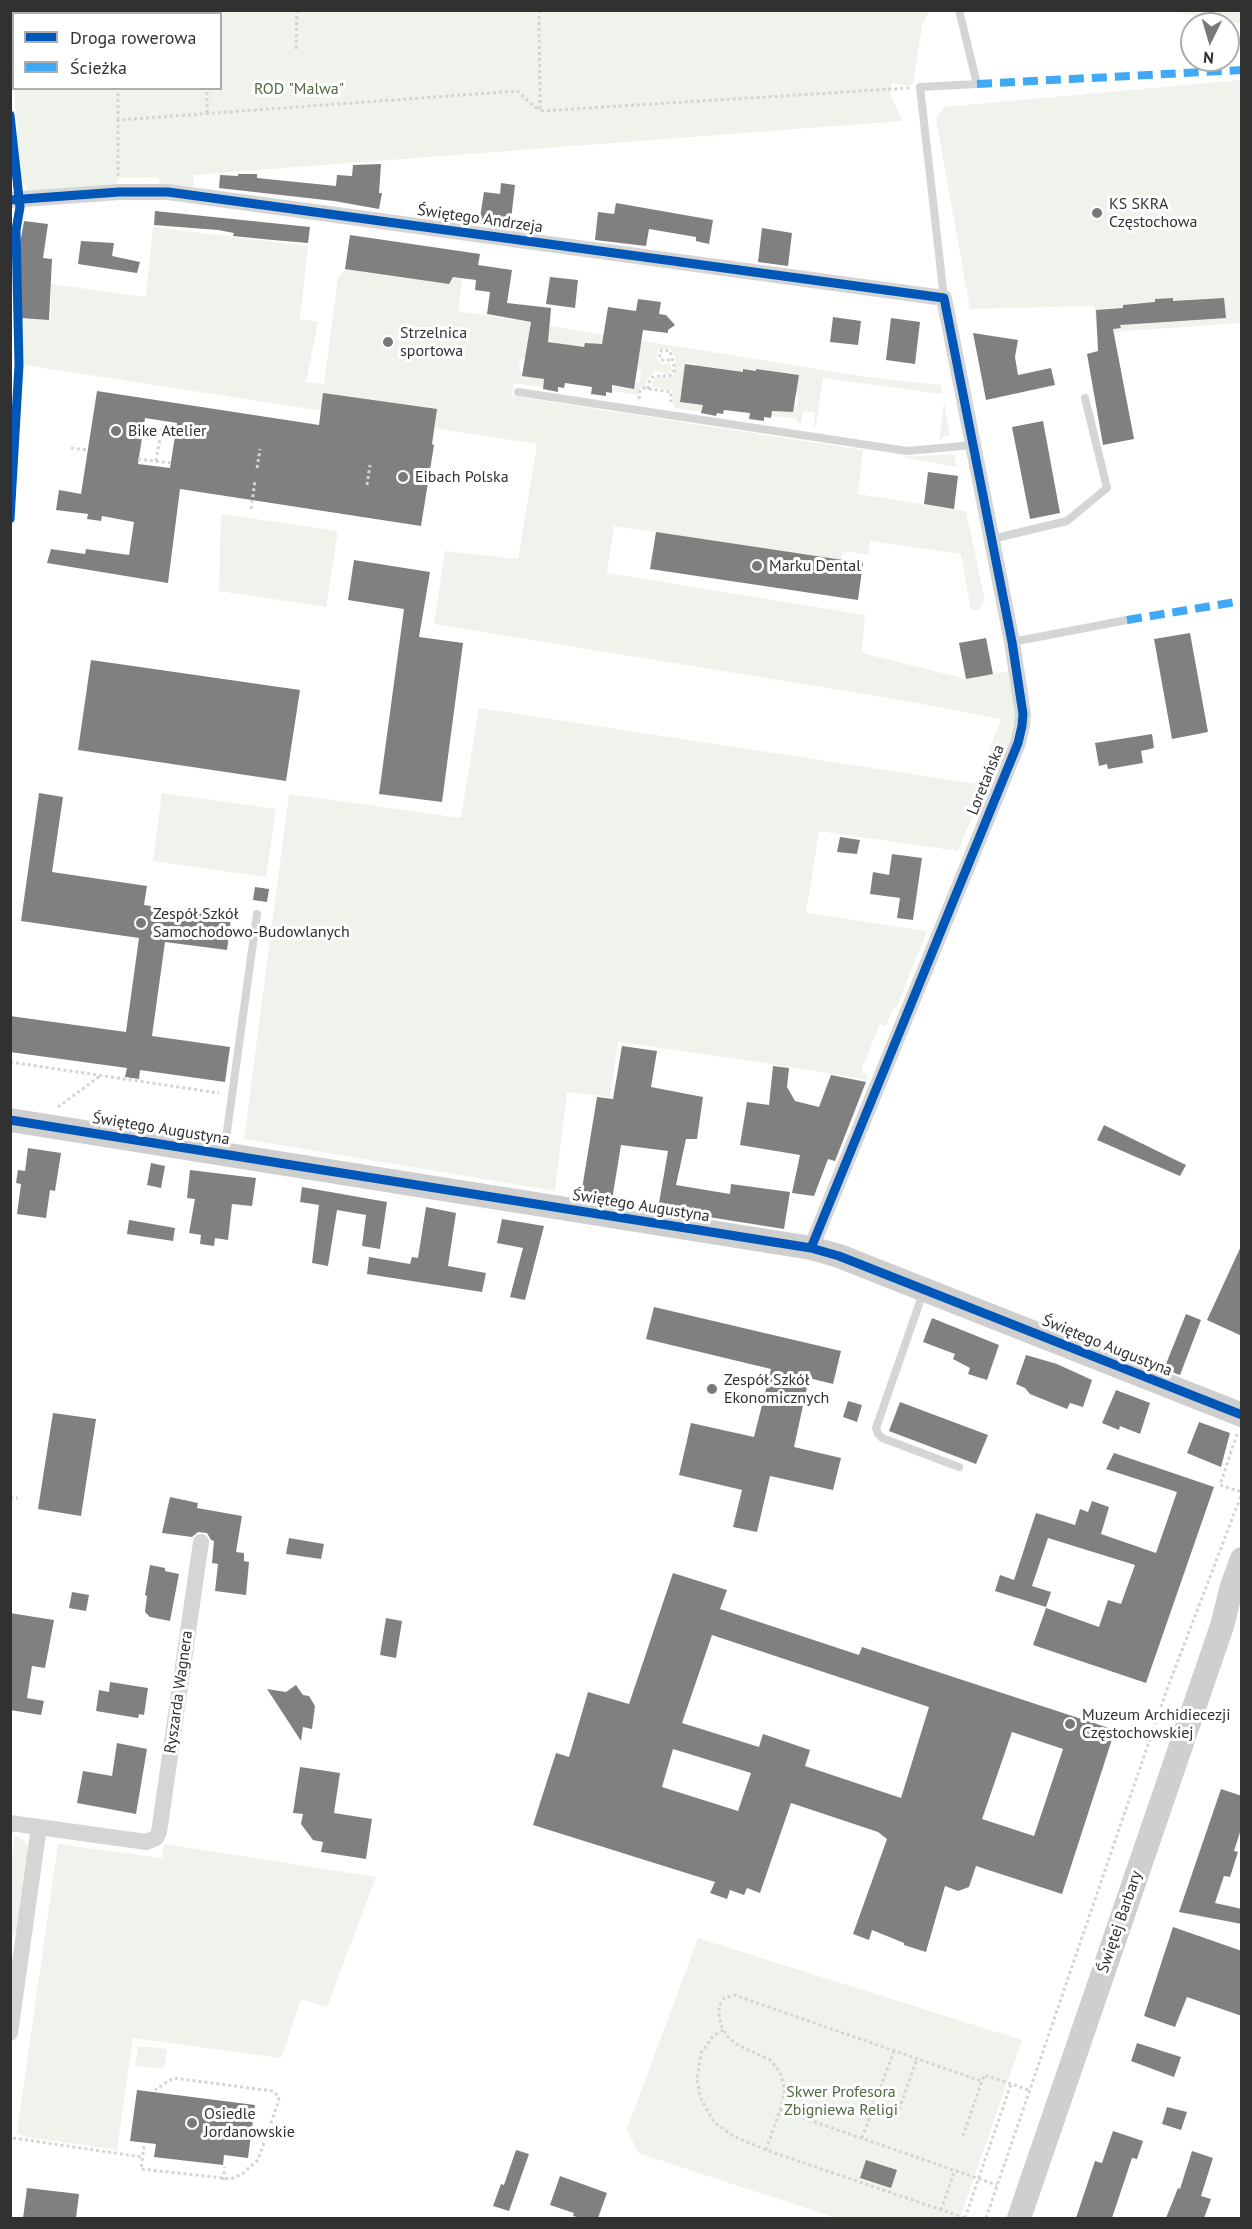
<!DOCTYPE html>
<meta charset="utf-8">
<style>
body{margin:0}
#map{position:relative;width:1252px;height:2229px;overflow:hidden;background:#fff;font-family:"PT Sans",sans-serif}
canvas{display:block}
.frame{position:absolute;inset:0;border:12px solid #313131;pointer-events:none}
.legend{position:absolute;left:12px;top:12px;width:210px;height:78px;box-sizing:border-box;background:#fff;border:2px solid #adadad;margin:0;padding:8px 10px;list-style:none;font-size:18px;color:#313131}
.legend li{display:flex;align-items:center;gap:12px;height:30px}
.legend b{width:30px;border:2px solid #adadad}
.north{position:absolute;left:1180px;top:12px;width:60px;height:60px;box-sizing:border-box;background:#fff;border:2px solid #adadad;border-radius:50%;rotate:185deg;font-size:16px;font-weight:700;line-height:24px;text-align:center;color:#313131}
.north::after{content:'';display:block;margin:auto;width:21px;height:27px;background:#797979;clip-path:polygon(50% 0,100% 100%,50% 72%,0 100%)}
</style>
<div id="map">
<canvas width="1252" height="2229"></canvas>
<div class="frame"></div>
<ul class="legend">
<li><b style="height:8px;background:#0057b8"></b>Droga rowerowa</li>
<li><b style="height:8px;background:#3fa9f5"></b>Ścieżka</li>
</ul>
<div class="north">N</div>
</div>
<script>
const ctx = document.querySelector('canvas').getContext('2d');
ctx.lineJoin = 'round';
function fillPath(path, color) {
  ctx.fillStyle = color;
  ctx.fill(path, 'evenodd');
}
function poly(rows) {
  const path = new Path2D();
  for (const r of rows) {
    path.moveTo(r[0], r[1]);
    for (let i = 2; i < r.length; i += 2) path.lineTo(r[i], r[i + 1]);
  }
  return path;
}
function stroke(path, color, width, dash) {
  ctx.strokeStyle = color;
  ctx.lineWidth = width;
  ctx.lineCap = dash ? 'butt' : 'round';
  ctx.setLineDash(dash || []);
  ctx.stroke(path);
}
function write(font, color, halo, rows, align = 'center') {
  ctx.font = font + ' "PT Sans",sans-serif';
  ctx.lineWidth = 6;
  ctx.setLineDash([]);
  ctx.textBaseline = 'middle';
  ctx.strokeStyle = halo;
  ctx.fillStyle = color;
  for (const [text, x, y, turn = 0] of rows) {
    ctx.save();
    ctx.translate(x, y);
    ctx.rotate((+turn || 0) * Math.PI / 180);
    ctx.textAlign = isNaN(turn) ? turn : align;
    if (halo) ctx.strokeText(text, 0, 0);
    ctx.fillText(text, 0, 0);
    ctx.restore();
  }
}
fillPath(poly([
 [10,11,929,11,922,26,913,84,908,86,892,83,890,93,902,121,193,175,195,187,161,184,158,177,118,178,117,185,27,191,26,185,21,183,14,89,220,88,220,14,14,14,13,76],
 [1169,11,1241,11,1241,24],
 [1241,80,1241,323,1097,333,1094,306,970,309,936,119,944,107],
 [153,227,308,246,300,319,318,322,306,382,324,384,338,277,346,269,448,284,466,252,458,311,867,377,941,385,942,394,823,378,816,426,814,426,815,413,803,411,801,424,797,422,797,419,771,416,772,411,792,412,794,405,797,406,798,395,796,394,798,374,788,373,787,376,765,370,744,369,742,375,731,370,719,368,713,370,712,368,704,366,696,368,696,363,686,362,680,402,703,405,702,412,674,408,672,391,651,386,655,378,668,378,675,374,675,356,670,349,659,349,656,357,662,365,670,363,672,371,667,374,655,371,647,380,646,386,640,388,638,395,612,391,613,386,633,389,635,382,640,383,641,371,587,346,587,343,585,343,584,348,561,344,554,345,554,342,529,338,525,359,520,359,519,371,544,379,543,387,514,383,512,396,863,450,858,494,966,511,985,601,979,610,971,610,961,554,870,541,868,555,843,551,841,560,614,526,607,573,865,615,862,653,966,679,1009,671,1016,712,1015,727,1003,757,996,760,958,851,819,831,806,913,927,931,897,1006,893,1009,886,1026,880,1024,862,1068,863,1073,868,1076,867,1080,772,1064,618,1042,610,1097,567,1092,555,1191,244,1139,289,794,461,818,479,708,977,784,1001,719,901,700,434,624,445,551,518,559,537,444,24,365,21,318,51,320,51,284,146,297],
 [944,402,950,435,945,436,939,441],
 [954,454,957,467,902,457],
 [221,514,338,531,326,607,219,591],
 [162,793,276,809,266,877,153,861],
 [15,1835,24,1840,28,1850,17,1935,11,1934,11,1866],
 [58,1844,162,1858,164,1844,376,1877,327,2007,301,1999,281,2058,133,2038,117,2150,26,2137,21,2135,17,2132],
 [698,1938,1022,2040,960,2218,836,2218,638,2153,627,2129],
 [138,2046,167,2049,164,2069,135,2066]
]), '#f0f3ec');
fillPath(poly([
 [381,164,379,193,382,193,379,209,334,201,219,188,220,175,238,176,238,174,257,174,257,178,336,186,337,175,352,176,353,165],
 [501,183,515,185,510,228,479,224,484,192,500,194],
 [616,203,713,220,709,244,696,241,696,237,649,229,646,246,595,240,598,212,614,214],
 [155,211,310,227,308,243,273,240,233,236,234,233,218,230,154,225],
 [24,221,48,224,43,258,52,259,49,320,21,318,20,244],
 [762,228,792,233,788,266,758,262],
 [350,235,480,254,478,265,512,270,507,303,551,308,548,342,584,347,585,343,602,344,608,307,636,311,638,299,661,302,659,314,666,315,675,325,668,330,668,333,643,330,634,389,612,385,612,393,606,392,606,396,591,394,592,387,565,383,564,388,558,387,558,392,543,389,544,379,522,376,531,322,487,314,490,292,475,290,476,280,453,277,449,284,345,269],
 [81,241,114,243,112,256,140,262,137,273,78,264],
 [550,277,578,280,575,308,546,304],
 [1173,298,1173,301,1224,298,1226,318,1120,325,1121,328,1113,329,1134,439,1103,445,1087,354,1098,351,1096,310,1123,308,1123,305,1155,302,1155,299],
 [833,317,861,321,858,345,830,342],
 [891,318,920,322,915,364,886,360],
 [973,333,1018,340,1015,357,1018,375,1051,368,1055,385,986,400],
 [685,364,743,372,743,369,756,371,756,369,799,375,793,412,772,411,771,418,764,417,764,421,749,419,750,413,724,410,723,414,717,413,716,416,701,413,703,405,680,402],
 [97,391,319,425,323,393,437,409,432,444,434,445,421,526,180,489,168,583,47,563,51,549,85,554,86,549,129,555,134,522,102,516,101,521,87,519,88,514,56,510,59,490,81,494],
 [145,418,177,423,170,468,138,464],
 [1043,421,1060,513,1030,519,1012,427],
 [928,472,958,476,954,509,924,504],
 [656,532,863,563,858,600,650,569],
 [354,560,430,572,419,637,463,643,442,802,379,794,404,609,348,600],
 [1190,633,1208,732,1172,739,1154,639],
 [986,638,993,674,966,679,959,643],
 [91,660,300,690,286,781,78,750],
 [1152,734,1154,748,1141,751,1143,763,1108,769,1107,764,1099,766,1095,743],
 [39,793,63,797,52,872,147,886,144,905,231,918,227,950,165,942,152,1036,230,1047,225,1082,140,1070,139,1079,125,1077,127,1068,10,1052,10,1016,126,1032,139,938,21,921],
 [840,837,860,840,857,854,837,852],
 [892,854,922,858,913,920,897,918,900,898,870,894,873,872,889,875],
 [255,887,269,889,267,902,253,900],
 [622,1046,657,1051,651,1087,703,1097,697,1139,686,1139,676,1185,730,1194,731,1184,790,1192,784,1229,658,1209,668,1151,621,1145,612,1200,581,1195,597,1097,613,1099],
 [773,1066,789,1068,787,1087,795,1101,819,1107,831,1075,866,1082,835,1161,828,1159,814,1196,792,1193,800,1155,740,1145,747,1102,769,1105],
 [1104,1125,1186,1165,1180,1176,1097,1140],
 [28,1148,61,1153,55,1191,50,1190,46,1218,17,1214,21,1184,16,1183,18,1170,25,1171],
 [151,1163,165,1166,161,1188,147,1185],
 [190,1170,256,1178,252,1206,232,1204,228,1240,215,1238,214,1246,200,1244,201,1235,189,1233,195,1199,187,1198],
 [302,1187,387,1202,380,1249,362,1246,366,1215,337,1210,328,1266,312,1263,319,1205,300,1202],
 [426,1207,456,1213,448,1266,486,1273,482,1292,367,1274,369,1257,410,1264,412,1257,418,1258],
 [502,1219,544,1226,525,1300,510,1297,523,1248,497,1243],
 [129,1220,175,1228,173,1241,127,1234],
 [1242,1244,1242,1336,1207,1320],
 [654,1307,841,1351,833,1384,809,1378,794,1447,841,1458,833,1490,770,1476,757,1532,733,1527,742,1490,679,1475,691,1423,754,1437,771,1369,646,1339],
 [1186,1314,1201,1320,1180,1375,1164,1369],
 [932,1318,999,1345,987,1380,968,1374,970,1368,953,1359,955,1354,923,1342],
 [1026,1355,1057,1364,1092,1380,1083,1407,1070,1403,1067,1409,1030,1394,1025,1388,1016,1384],
 [1116,1390,1150,1403,1140,1434,1120,1426,1119,1430,1102,1423],
 [848,1401,862,1405,857,1422,843,1417],
 [900,1402,988,1435,976,1464,889,1431],
 [53,1413,96,1419,81,1516,38,1509],
 [1199,1422,1230,1433,1221,1467,1187,1453],
 [1114,1453,1214,1487,1146,1683,1033,1645,1046,1608,1099,1627,1108,1600,1121,1604,1135,1565,1048,1538,1032,1586,1051,1592,1046,1607,995,1591,1000,1575,1014,1580,1036,1513,1075,1525,1080,1509,1088,1512,1092,1501,1109,1507,1101,1534,1156,1553,1177,1492,1106,1469],
 [170,1497,198,1503,197,1508,242,1516,236,1552,244,1553,244,1561,249,1562,246,1595,215,1591,218,1564,212,1563,214,1541,211,1540,207,1533,198,1532,192,1537,162,1533],
 [289,1538,324,1544,321,1559,286,1554],
 [150,1565,165,1568,165,1571,179,1574,170,1621,150,1617,145,1612,147,1596,145,1595],
 [673,1573,727,1590,720,1609,859,1655,862,1647,1115,1730,1062,1894,976,1866,969,1887,958,1891,945,1886,926,1952,904,1945,904,1943,872,1930,869,1940,853,1934,887,1839,878,1832,791,1803,760,1893,747,1888,744,1895,730,1890,727,1899,710,1893,715,1882,533,1825,556,1753,569,1757,588,1692,629,1704],
 [712,1635,929,1707,901,1798,805,1766,810,1750,763,1734,759,1747,682,1723],
 [1012,1732,1063,1749,1034,1836,982,1819],
 [673,1749,751,1773,738,1811,662,1787],
 [72,1592,89,1595,86,1611,69,1608],
 [10,1613,54,1620,45,1668,32,1666,27,1698,44,1701,41,1715,10,1710],
 [386,1618,402,1621,396,1658,380,1655],
 [110,1682,148,1688,144,1715,139,1714,138,1718,96,1711,99,1690,109,1692],
 [296,1685,303,1695,309,1696,315,1706,312,1729,303,1727,301,1741,267,1689,286,1692],
 [117,1743,147,1749,136,1814,77,1803,83,1771,112,1776],
 [300,1767,340,1773,334,1813,372,1819,366,1859,321,1852,323,1842,313,1840,301,1824,303,1814,293,1813],
 [1221,1789,1242,1796,1242,1826,1234,1851,1238,1852,1230,1877,1224,1876,1215,1903,1242,1909,1242,1924,1179,1912],
 [1173,1927,1242,1951,1242,2016,1187,1997,1175,2027,1144,2016],
 [1137,2043,1181,2057,1174,2077,1131,2061],
 [137,2090,255,2105,248,2158,224,2155,223,2165,154,2157,156,2144,130,2141],
 [1167,2107,1187,2112,1181,2130,1162,2124],
 [1113,2131,1143,2141,1137,2159,1132,2158,1112,2218,1076,2218,1095,2161,1102,2163],
 [516,2150,529,2154,509,2211,493,2206,501,2184,504,2185],
 [1192,2151,1213,2158,1201,2196,1211,2199,1204,2218,1166,2218,1178,2188,1180,2189],
 [866,2160,897,2170,891,2188,860,2178],
 [560,2176,607,2193,598,2218,581,2218,573,2216,574,2213,550,2205],
 [27,2188,79,2194,76,2218,23,2218]
]), '#808080');
stroke(poly([
 [539,10,540,111,909,88],
 [119,14,119,10],
 [208,14,208,10],
 [296,49,297,10],
 [207,113,207,88],
 [118,120,118,88],
 [118,176,118,120,517,91,540,111],
 [648,389,650,379,654,376,669,376,673,373,675,369,670,351,662,350,659,353,661,360,672,360],
 [639,399,640,391,643,388,671,392,671,402],
 [71,448,87,450],
 [138,459,171,463],
 [156,461,162,427,176,429],
 [257,468,260,449],
 [367,485,370,465],
 [251,509,255,481],
 [10,1062,219,1093],
 [58,1107,100,1076],
 [1237,1434,1220,1485,1242,1492],
 [10,1498,18,1498],
 [723,2030,713,2036,701,2053,697,2079,701,2099,714,2122,733,2136,766,2150,965,2218],
 [780,2110,997,2185],
 [897,2115,917,2059],
 [963,2136,984,2075,1029,2090],
 [13,2138,142,2157],
 [862,2138,894,2051],
 [144,2146,141,2169,231,2179,242,2174,258,2160,279,2100,278,2096,273,2091,173,2078,155,2090],
 [766,2150,780,2110,785,2089,780,2072,770,2060,736,2044,727,2036,721,2025,719,2014,719,2006,724,1998,734,1995,981,2081],
 [223,2180,225,2167],
 [941,2210,955,2170],
 [965,2218,1011,2084],
 [986,2218,1166,1692,1242,1493]
]), '#d4d4d4', 3, [3, 3]);
stroke(poly([
 [944,298,920,87,977,84,959,10],
 [518,392,907,451,973,445],
 [992,539,1067,521,1107,488,1085,398],
 [1012,642,1127,620],
 [224,1153,257,914],
 [923,1293,876,1428,878,1434,882,1438,959,1467]
]), '#d5d5d5', 8);
stroke(poly([
 [10,200,119,192,168,192,944,298,1012,642,1023,714,1022,726,1018,743,811,1248],
 [10,1823,146,1842,156,1838,159,1832,201,1542],
 [10,2033,39,1827]
]), '#d5d5d5', 16);
stroke(poly([
 [10,1120,811,1248,839,1256,1242,1415],
 [1019,2218,1222,1626,1232,1586,1242,1559]
]), '#cfcfcf', 24);
stroke(poly([
 [977,84,1242,70],
 [1127,620,1242,601]
]), '#3fa9f5', 8, [15, 8]);
stroke(poly([
 [10,115,20,207,16,230,19,365,10,519],
 [10,200,119,192,168,192,944,298,1012,642,1023,714,1022,726,1018,743,811,1248],
 [10,1120,811,1248,839,1256,1242,1415]
]), '#0057b8', 9);
for (const [x, y, r, color] of [
 [1097,213,6,"#797979"],
 [388,342,6,"#797979"],
 [116,431,6,"#797979"],
 [403,477,6,"#797979"],
 [757,566,6,"#797979"],
 [141,923,6,"#797979"],
 [712,1389,6,"#797979"],
 [1070,1724,6,"#797979"],
 [192,2123,6,"#797979"]
]) {
  const dot = new Path2D();
  dot.arc(x, y, r, 0, 2 * Math.PI);
  ctx.fillStyle = color;
  ctx.fill(dot);
  stroke(dot, '#fff', 2);
}
write('16px', '#526942', '#fff', [
 ["ROD \"Malwa\"",299,89],
 ["Skwer Profesora",841,2092],
 ["Zbigniewa Religi",841,2110]
]);
write('16px', '#313131', '#fff', [
 ["KS SKRA",1109,204],
 ["Częstochowa",1109,222],
 ["Strzelnica",400,333],
 ["sportowa",400,351],
 ["Bike Atelier",128,431],
 ["Eibach Polska",415,477],
 ["Marku Dental",769,566],
 ["Zespół Szkół",153,914],
 ["Samochodowo-Budowlanych",153,932],
 ["Zespół Szkół",724,1380],
 ["Ekonomicznych",724,1398],
 ["Muzeum Archidiecezji",1082,1715],
 ["Częstochowskiej",1082,1733],
 ["Osiedle",204,2114],
 ["Jordanowskie",204,2132]
], 'left');
write('16px', '#313131', '#fff', [
 ["Świętego Andrzeja",480,219,8],
 ["Loretańska",986,780,-68],
 ["Świętego Augustyna",161,1129,9],
 ["Świętego Augustyna",641,1206,9],
 ["Świętego Augustyna",1107,1346,22],
 ["Ryszarda Wagnera",179,1692,-82],
 ["Świętej Barbary",1120,1922,-71]
]);
</script>
